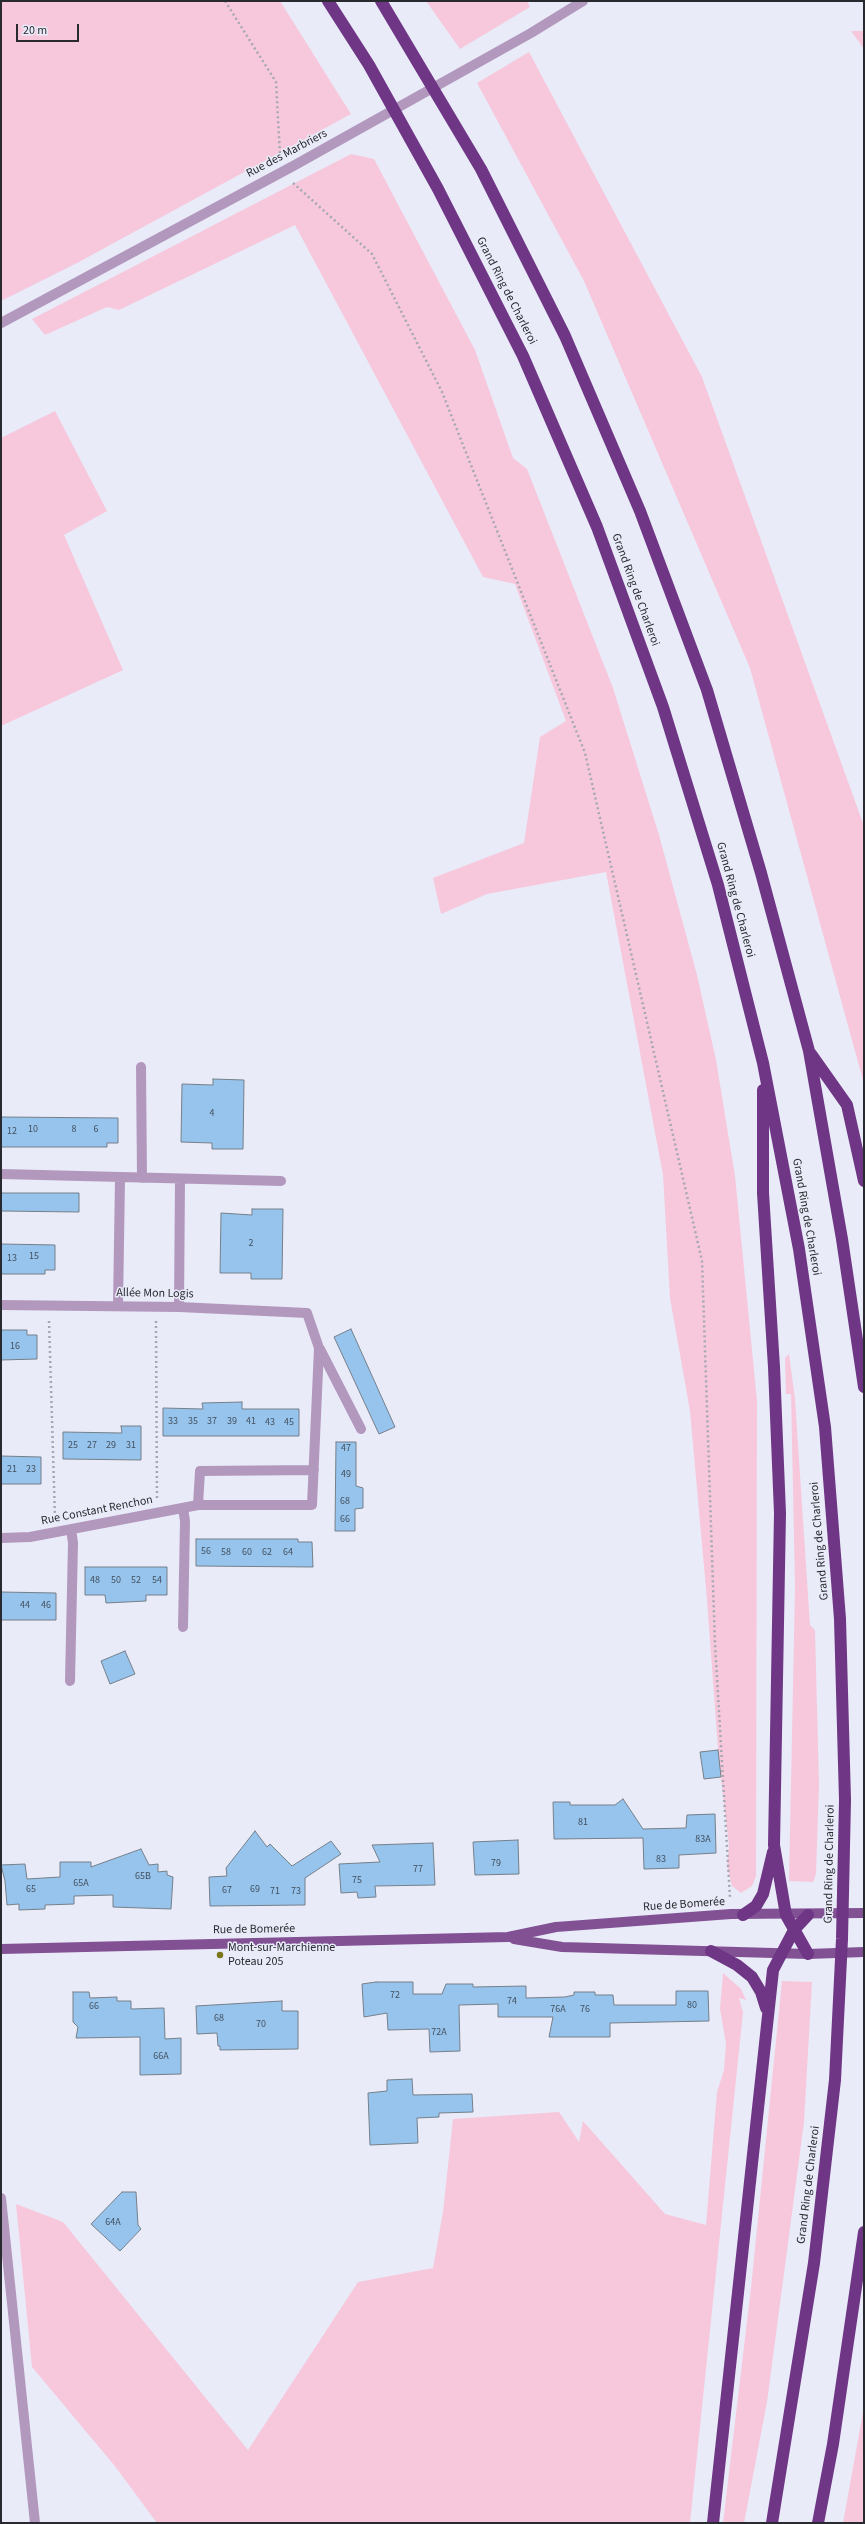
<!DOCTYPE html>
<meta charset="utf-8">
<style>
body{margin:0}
#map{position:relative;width:865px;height:2524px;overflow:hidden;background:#e9ebf9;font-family:"Source Sans 3",sans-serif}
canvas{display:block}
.frame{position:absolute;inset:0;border:2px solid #292a2f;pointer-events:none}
.scale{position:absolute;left:16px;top:24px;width:63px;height:18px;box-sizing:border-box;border:2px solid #292a2f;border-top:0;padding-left:5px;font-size:12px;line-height:14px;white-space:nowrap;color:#292a2f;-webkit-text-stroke:3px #e9ebf9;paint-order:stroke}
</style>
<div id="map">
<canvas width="865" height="2524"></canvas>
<div class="frame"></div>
<div class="scale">20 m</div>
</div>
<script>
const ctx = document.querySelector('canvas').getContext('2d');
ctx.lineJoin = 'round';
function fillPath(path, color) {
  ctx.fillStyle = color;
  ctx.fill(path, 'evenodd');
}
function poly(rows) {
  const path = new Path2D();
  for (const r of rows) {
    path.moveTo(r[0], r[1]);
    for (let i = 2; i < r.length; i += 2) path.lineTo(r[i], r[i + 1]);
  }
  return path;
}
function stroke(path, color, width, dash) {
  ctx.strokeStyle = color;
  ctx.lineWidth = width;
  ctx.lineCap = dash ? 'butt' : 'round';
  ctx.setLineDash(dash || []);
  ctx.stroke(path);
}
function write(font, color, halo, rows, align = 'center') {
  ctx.font = font + ' "Source Sans 3",sans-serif';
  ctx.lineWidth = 3;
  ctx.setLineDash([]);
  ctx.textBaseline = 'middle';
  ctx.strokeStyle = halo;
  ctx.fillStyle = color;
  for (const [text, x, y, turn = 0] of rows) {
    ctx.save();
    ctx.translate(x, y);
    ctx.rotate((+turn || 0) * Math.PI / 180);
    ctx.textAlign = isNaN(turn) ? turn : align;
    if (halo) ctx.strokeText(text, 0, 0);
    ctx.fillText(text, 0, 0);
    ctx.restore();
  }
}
fillPath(poly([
 [1,1,280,1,351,114,77,263,1,301],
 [426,1,527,1,530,7,460,49],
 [851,31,864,31,864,49],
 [529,52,702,377,864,826,864,1084,750,668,584,281,477,83],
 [351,154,374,159,475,350,513,458,527,469,613,688,659,835,697,975,716,1060,735,1176,757,1401,756,1876,752,1886,741,1893,732,1886,727,1866,729,1845,719,1763,707,1600,690,1411,670,1298,663,1175,606,872,487,894,441,914,433,878,524,843,540,737,566,721,515,584,483,577,295,225,119,310,107,307,45,335,32,319],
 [55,411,107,511,64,535,123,670,1,726,1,438],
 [789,1354,795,1399,810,1625,815,1630,819,1784,816,1874,813,1882,789,1881,795,1587,791,1394,786,1394,785,1358],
 [723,1973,741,1989,746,2000,739,1998,743,2012,690,2523,157,2523,114,2465,32,2367,16,2204,63,2222,248,2450,358,2282,433,2268,443,2212,453,2119,559,2112,579,2142,583,2121,665,2214,706,2225,717,2092,724,2070,726,2044,720,2009],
 [782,1981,812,1982,804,2122,767,2402,744,2523,723,2523,751,2288],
 [864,2408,864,2523,843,2523,863,2412]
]), '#f7c8dc');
const building = poly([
 [213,1079,244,1080,243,1149,212,1149,212,1143,181,1142,182,1084,213,1085,213,1079],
 [1,1117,118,1118,118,1143,107,1143,107,1147,1,1147,1,1117],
 [1,1193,79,1193,79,1212,1,1211,1,1193],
 [252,1209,283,1209,282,1279,251,1279,251,1273,220,1273,221,1213,252,1215,252,1209],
 [1,1244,55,1245,55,1270,45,1270,45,1274,1,1274,1,1244],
 [351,1329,395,1427,379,1434,334,1337,351,1329],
 [1,1330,27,1330,27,1335,37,1335,37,1359,1,1360,1,1330],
 [242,1402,242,1409,299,1409,299,1436,163,1436,163,1408,203,1409,202,1403,242,1402],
 [121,1426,141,1426,141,1460,63,1459,63,1432,122,1433,121,1426],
 [336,1442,356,1442,356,1486,363,1488,363,1508,355,1509,355,1531,335,1531,336,1442],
 [1,1456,41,1457,41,1484,1,1484,1,1456],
 [196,1539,298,1539,298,1542,312,1542,313,1567,196,1566,196,1539],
 [85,1567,167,1567,167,1595,146,1595,146,1601,106,1603,105,1595,85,1595,85,1567],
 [1,1592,56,1593,56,1620,1,1620,1,1592],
 [125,1651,135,1674,110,1684,101,1661,125,1651],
 [718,1750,721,1777,704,1779,700,1752,718,1750],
 [623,1799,643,1829,686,1828,687,1815,715,1814,716,1853,679,1855,679,1868,644,1869,643,1838,554,1839,553,1802,570,1802,570,1805,615,1805,623,1799],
 [255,1831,267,1847,270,1844,292,1866,331,1841,341,1854,305,1878,305,1905,210,1906,209,1877,227,1876,226,1868,255,1831],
 [518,1840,519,1874,475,1875,473,1842,518,1840],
 [433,1843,435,1885,375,1886,376,1897,358,1898,357,1892,341,1893,339,1864,380,1862,372,1845,433,1843],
 [141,1849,149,1865,158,1864,158,1872,167,1871,167,1875,173,1877,171,1909,113,1907,113,1895,74,1896,74,1904,45,1905,45,1909,19,1910,19,1904,7,1905,5,1881,1,1865,25,1864,27,1879,60,1877,60,1862,91,1862,91,1867,141,1849],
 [376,1982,413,1982,413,1994,442,1994,446,1984,473,1984,473,1987,526,1986,526,1998,565,1997,574,1995,574,1992,595,1992,595,1995,613,1995,614,2005,676,2005,676,1991,708,1991,709,2021,610,2023,610,2037,549,2037,553,2017,498,2017,498,2004,459,2005,460,2051,430,2052,429,2029,388,2030,387,2013,364,2017,362,1984,376,1982],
 [73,1992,89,1992,90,1998,117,1997,117,2001,131,2001,131,2009,164,2008,165,2039,181,2038,181,2074,140,2075,140,2037,76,2038,78,2027,73,2022,73,1992],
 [282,2001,282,2011,298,2011,298,2049,220,2050,220,2046,218,2046,217,2033,197,2034,196,2006,282,2001],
 [412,2079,413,2095,472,2094,473,2112,439,2113,439,2117,417,2118,418,2143,370,2145,368,2093,387,2091,387,2080,412,2079],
 [122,2192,136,2192,138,2225,141,2229,120,2251,91,2224,122,2192]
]);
fillPath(building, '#96c4ed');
stroke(building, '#757f89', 1);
stroke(poly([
 [225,1,276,82,280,155],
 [293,183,372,254,442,392,585,753,702,1261,715,1644,730,1898],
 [49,1321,55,1518],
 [156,1321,157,1498]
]), '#a6a7b2', 2.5, [2, 3]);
stroke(poly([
 [1,323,295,165,531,33,583,1],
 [141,1067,142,1178],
 [1,1174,281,1181],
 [1,1305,179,1307,307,1313,319,1348,312,1505,198,1505,30,1537,1,1538],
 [118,1306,120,1178],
 [179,1307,180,1179],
 [320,1349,361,1429],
 [198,1505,200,1471,314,1470],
 [183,1627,185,1521,183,1508],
 [70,1681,73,1543,71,1529],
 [1,2198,35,2523]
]), '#b398be', 10);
stroke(poly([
 [514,1939,562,1947,808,1954,864,1952],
 [1,1949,508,1937,556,1927,731,1914,864,1913]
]), '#815194', 10);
stroke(poly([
 [328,1,369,65,438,189,523,356,597,527,663,707,718,885,763,1063,799,1249,825,1427,840,1619,845,1800,842,1939,835,2080,814,2263,772,2523],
 [381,1,481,169,565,336,640,511,707,690,761,873,809,1051,842,1239,864,1387],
 [811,1054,847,1105,864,1181],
 [763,1090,763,1193,774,1367,780,1513,774,1845,786,1915,808,1954],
 [743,1915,756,1906,763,1894,773,1852],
 [711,1951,737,1965,752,1977,761,1992,766,2008],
 [713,2523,773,1970,794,1930,808,1915],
 [818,2523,833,2444,864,2232]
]), '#6f3685', 12);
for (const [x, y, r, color] of [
 [220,1955,4,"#7a7519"]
]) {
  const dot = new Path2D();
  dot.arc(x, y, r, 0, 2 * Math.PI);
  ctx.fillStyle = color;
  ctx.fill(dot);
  stroke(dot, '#e9ebf9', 1.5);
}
write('10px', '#44505e', null, [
 ["4",212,1114],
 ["10",33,1130],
 ["8",74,1130],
 ["6",96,1130],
 ["12",12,1132],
 ["2",251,1244],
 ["15",34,1257],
 ["13",12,1259],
 ["16",15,1347],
 ["33",173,1422],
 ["35",193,1422],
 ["37",212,1422],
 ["39",232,1422],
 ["41",251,1422],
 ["43",270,1423],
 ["45",289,1423],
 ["25",73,1446],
 ["27",92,1446],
 ["29",111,1446],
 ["31",131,1446],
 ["47",346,1449],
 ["21",12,1470],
 ["23",31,1470],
 ["49",346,1475],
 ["68",345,1502],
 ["66",345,1520],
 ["56",206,1552],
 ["58",226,1553],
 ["60",247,1553],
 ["62",267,1553],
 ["64",288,1553],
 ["48",95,1581],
 ["50",116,1581],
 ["52",136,1581],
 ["54",157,1581],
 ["44",25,1606],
 ["46",46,1606],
 ["81",583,1823],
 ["83A",703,1840],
 ["83",661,1860],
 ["79",496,1864],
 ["77",418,1870],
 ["65B",143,1877],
 ["75",357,1881],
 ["65A",81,1884],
 ["65",31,1890],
 ["69",255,1890],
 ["67",227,1891],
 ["71",275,1892],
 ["73",296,1892],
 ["72",395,1996],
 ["74",512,2002],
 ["80",692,2006],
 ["66",94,2007],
 ["76A",558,2010],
 ["76",585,2010],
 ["68",219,2019],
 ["70",261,2025],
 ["72A",439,2033],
 ["66A",161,2057],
 ["64A",113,2223]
]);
write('12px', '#292a2f', '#e9ebf9', [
 ["Rue des Marbriers",287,154,-28],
 ["Grand Ring de Charleroi",506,291,63],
 ["Grand Ring de Charleroi",635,590,70],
 ["Grand Ring de Charleroi",735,900,75],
 ["Grand Ring de Charleroi",806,1217,80],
 ["Allée Mon Logis",155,1294,1],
 ["Rue Constant Renchon",97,1511,-11],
 ["Grand Ring de Charleroi",820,1541,-95],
 ["Grand Ring de Charleroi",830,1864,-89],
 ["Rue de Bomerée",684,1905,-4],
 ["Rue de Bomerée",254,1930,-1],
 ["Grand Ring de Charleroi",809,2185,-83]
]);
write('12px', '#292a2f', '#e9ebf9', [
 ["Mont-sur-Marchienne",228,1948],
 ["Poteau 205",228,1962]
], 'left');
</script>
